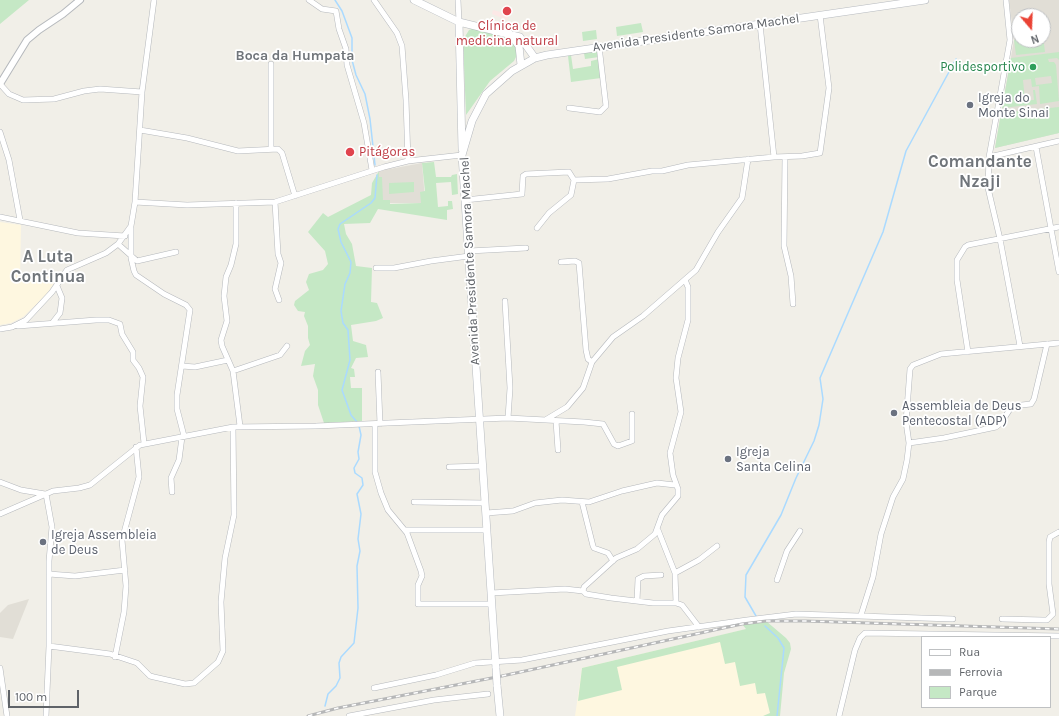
<!DOCTYPE html>
<meta charset="utf-8">
<style>
body{margin:0}
#map{position:relative;width:1059px;height:716px;overflow:hidden;background:#f1efe8;font-family:Karla,sans-serif}
canvas{display:block}
.legend{position:absolute;left:921px;top:636px;width:130px;height:72px;box-sizing:border-box;background:#fff;border:1px solid #bfc1c3;margin:0;padding:5px 7px;list-style:none;font-size:12px;color:#5f6368}
.legend li{display:flex;align-items:center;gap:8px;height:20px}
.legend b{width:20px;border:1px solid #bfc1c3}
.north{position:absolute;left:1011px;top:8px;width:40px;height:40px;box-sizing:border-box;background:#fff;border:1px solid #bfc1c3;border-radius:50%;rotate:161deg;font-size:11px;font-weight:700;line-height:16px;text-align:center;color:#5f6368}
.north::after{content:'';display:block;margin:auto;width:14px;height:18px;background:#ea4335;clip-path:polygon(50% 0,100% 100%,50% 72%,0 100%)}
.scale{position:absolute;left:8px;top:690px;width:71px;height:18px;box-sizing:border-box;border:2px solid #5f6368;border-top:0;padding-left:5px;font-size:12px;line-height:14px;white-space:nowrap;color:#5f6368;-webkit-text-stroke:3px #fff;paint-order:stroke}
</style>
<div id="map">
<canvas width="1059" height="716"></canvas>
<ul class="legend">
<li><b style="height:5px;background:#fff"></b>Rua</li>
<li><b style="height:5px;background:#b6b7b8"></b>Ferrovia</li>
<li><b style="height:11px;background:#c5e8c5"></b>Parque</li>
</ul>
<div class="north">N</div>
<div class="scale">100 m</div>
</div>
<script>
const ctx = document.querySelector('canvas').getContext('2d');
ctx.lineJoin = 'round';
function fillPath(path, color) {
  ctx.fillStyle = color;
  ctx.fill(path, 'evenodd');
}
function poly(rows) {
  const path = new Path2D();
  for (const r of rows) {
    path.moveTo(r[0], r[1]);
    for (let i = 2; i < r.length; i += 2) path.lineTo(r[i], r[i + 1]);
  }
  return path;
}
function stroke(path, color, width, dash) {
  ctx.strokeStyle = color;
  ctx.lineWidth = width;
  ctx.lineCap = dash ? 'butt' : 'round';
  ctx.setLineDash(dash || []);
  ctx.stroke(path);
}
function write(font, color, halo, rows, align = 'center') {
  ctx.font = font + ' Karla,sans-serif';
  ctx.lineWidth = 3.5;
  ctx.setLineDash([]);
  ctx.textBaseline = 'middle';
  ctx.strokeStyle = halo;
  ctx.fillStyle = color;
  for (const [text, x, y, turn = 0] of rows) {
    ctx.save();
    ctx.translate(x, y);
    ctx.rotate((+turn || 0) * Math.PI / 180);
    ctx.textAlign = isNaN(turn) ? turn : align;
    if (halo) ctx.strokeText(text, 0, 0);
    ctx.fillText(text, 0, 0);
    ctx.restore();
  }
}
fillPath(poly([
 [0,222,21,225,20,281,39,276,54,277,54,283,46,295,23,317,11,323,0,325],
 [747,629,775,716,575,716,582,668]
]), '#fef7e0');
fillPath(poly([
 [1009,0,1059,0,1059,133,995,148,1014,40],
 [1019,16,1043,16,1043,40,1019,40],
 [422,163,425,200,421,203,378,203,379,171],
 [29,599,13,639,0,637,0,613,8,605]
]), '#e1ded6');
fillPath(poly([
 [506,4,510,6,509,9,511,10,507,20,492,14,493,10,504,13]
]), '#fce8e6');
fillPath(poly([
 [0,0,29,0,0,24],
 [641,23,643,32,617,36,616,27],
 [474,28,506,36,512,41,516,48,516,57,514,61,490,81,466,115,463,40,469,30],
 [596,30,597,39,583,41,582,32],
 [1043,36,1045,52,1016,55,1014,40,1043,40],
 [598,51,599,57,585,59,584,53],
 [1059,52,1059,60,1057,58,1048,59,1049,62,1054,62,1056,65,1059,101,1040,104,1039,86,1032,87,1031,79,1023,80,1025,100,1034,100,1033,90,1035,90,1037,104,1002,108,1011,58],
 [1051,76,1052,83,1036,85,1035,78],
 [571,55,573,69,591,66,591,61,599,59,601,78,571,82,568,56],
 [1059,107,1059,133,995,148,1001,113],
 [434,162,436,177,451,177,452,175,457,174,458,194,452,195,451,182,436,183,438,207,448,206,448,201,452,201,453,209,447,210,447,220,378,209,370,223,344,224,346,234,352,244,356,266,372,268,371,302,377,303,383,318,376,321,351,325,353,341,366,345,368,357,356,358,351,368,354,369,355,377,350,377,351,388,362,388,362,421,324,423,318,405,318,390,313,376,315,364,301,366,305,351,310,345,308,338,308,326,304,316,305,312,298,311,294,305,295,301,309,290,306,282,309,274,323,270,328,264,325,251,308,232,323,213,328,217,371,195,372,183,379,171,379,177,382,177,383,200,390,200,390,204,421,203,420,192,425,191,422,163],
 [414,182,414,192,389,194,389,183],
 [766,621,786,638,790,643,791,649,784,673,780,716,763,716,770,713,765,693,757,694,755,683,740,686,735,662,725,664,720,642,617,667,622,690,578,701,582,668,746,629,742,624]
]), '#c5e8c5');
stroke(poly([
 [335,0,342,11,352,38,352,60,356,75,365,94,370,119,375,165],
 [357,422,351,415,342,390,350,360,348,330,343,323,341,311,345,284,350,273,351,262,341,242,338,229,340,224,371,203,375,198,377,175],
 [756,616,745,597,746,575,781,515,796,478,814,441,819,425,823,399,820,378,883,232,906,151,956,59],
 [765,626,778,638,784,648,777,716],
 [325,706,328,694,336,686,340,678,339,663,341,657,354,643,358,608,357,566,360,551,358,539,361,514,357,494,363,485,362,478,355,473,354,468,359,459,358,452,361,435,359,426]
]), '#aadaff', 1.5);
const minor = poly([
 [309,0,322,9,336,11,339,29,346,49,347,65,364,123,372,170],
 [374,0,397,33,402,46,406,100,408,161],
 [458,0,459,22],
 [1006,0,1010,40,989,157,988,188,1000,239,1020,346],
 [760,24,774,157],
 [0,84,9,94,23,100,54,99,84,91,100,89,142,92],
 [569,108,600,112,606,106,599,46],
 [140,130,187,138,238,151,278,149,282,153,295,196],
 [0,132,9,160,20,220],
 [1036,147,1059,272],
 [271,149,271,64],
 [989,157,1059,141],
 [785,158,784,246,791,276,793,304],
 [574,180,608,179,652,171,662,171,688,165,774,157,802,156,820,153,829,88,820,15],
 [465,200,522,194,523,176,526,174,569,172,574,180,571,195,549,213,537,228],
 [135,202,187,205,275,202,384,167,408,161,462,155],
 [275,202,278,254,281,263,275,289,279,300],
 [236,203,236,244,231,265,226,277,224,296,227,321,221,340,222,346,233,371,240,426],
 [0,217,78,233,125,236],
 [131,228,131,258,134,271,136,275,164,294,186,305,190,310,177,395,177,409,184,436],
 [118,244,137,261,176,252],
 [469,251,526,248],
 [561,262,575,261,579,263,586,350,588,359,592,362],
 [376,268,394,268,431,261,469,256],
 [505,301,510,388,508,418],
 [53,322,60,313,62,298,57,286],
 [18,326,96,320,109,320,120,324,122,334,133,352,133,360,139,368,143,377,140,406,144,443],
 [0,329,12,327,26,320,52,292,67,270,106,253,118,244,131,226,135,202,142,92,154,0],
 [968,352,957,280,957,260,965,247,968,245,1059,227],
 [182,366,195,367,228,360],
 [233,371,280,355,287,346],
 [378,372,380,424],
 [547,419,567,407,583,388,592,362,613,337,643,316,696,270,718,232,742,198,748,159],
 [556,421,558,450],
 [375,424,375,472,381,493,388,510,407,533,421,571,422,576,418,585,418,604,492,604],
 [909,443,944,438,996,427,1001,423,1012,406,1031,404,1034,399,1047,344],
 [449,467,483,466],
 [0,482,21,490,45,494],
 [172,492,171,478,179,460,182,437],
 [414,502,485,503],
 [582,502,593,546,594,548,608,553,613,561],
 [486,513,513,511,535,503,562,500,589,502,622,491,657,483,675,485],
 [0,514,53,491,79,488,90,485,140,445,233,427,316,426,508,418,584,422,603,424,614,444,618,446,632,441,632,414],
 [405,530,487,530],
 [658,530,675,573,676,603],
 [675,573,699,560,717,546],
 [49,574,75,576,125,570],
 [777,580,787,551,800,531],
 [583,591,584,587,616,558,637,549,655,534,662,515,678,496,678,489,673,475,670,453,681,412,676,378,678,358,688,320,688,287,685,280],
 [491,593,565,589,583,591,586,594,611,598,653,603,676,603,682,605,699,627],
 [637,601,638,579,644,576,661,575],
 [861,615,873,577,881,534,893,497,903,479,907,460,909,443,906,422,910,369,913,365,941,354,1059,343],
 [1002,619,1043,620,1047,620,1053,614,1049,584,1049,542,1050,537,1059,532],
 [49,646,110,654,137,663,150,676,154,677,185,684,194,683,218,662,223,651,221,602,225,558,234,515,233,427],
 [115,657,124,612,126,586,122,540,139,477,136,447],
 [0,668,7,716],
 [374,688,436,675,475,663,522,660,668,631,747,620,796,614,953,619],
 [46,716,49,646,49,561,52,527,46,494],
 [349,716,434,700,488,694],
 [839,716,855,650,860,638,865,633,1059,636]
]);
const tertiary = poly([
 [0,84,27,40,39,30,63,14,80,0]
]);
const secondary = poly([
 [414,0,459,22,520,37,535,58],
 [459,22,462,149],
 [510,34,519,46,521,65],
 [496,668,462,155,472,121,486,94,512,71,535,58,547,55,925,0],
 [497,685,500,716]
]);
stroke(minor, '#b5b8bc', 6);
stroke(tertiary, '#b5b8bc', 8);
stroke(secondary, '#b6babf', 8);
stroke(minor, '#fff', 5);
stroke(tertiary, '#fff', 6);
stroke(secondary, '#fff', 7);
const rail = poly([
 [308,716,338,708,502,676,742,624,766,621,805,621,1059,629]
]);
stroke(rail, '#b6b7b8', 3);
stroke(rail, '#fff', 1.5, [4.5]);
const secondaryBridge = poly([
 [496,668,497,685]
]);
stroke(secondaryBridge, '#b6babf', 8, []);
stroke(secondaryBridge, '#fff', 7);
for (const [x, y, r, color] of [
 [507,11,5,"#e0444e"],
 [1033,67,4,"#2e9e5b"],
 [970,105,4,"#6b7280"],
 [350,152,5,"#e0444e"],
 [894,413,4,"#6b7280"],
 [728,459,4,"#6b7280"],
 [43,542,4,"#6b7280"]
]) {
  const dot = new Path2D();
  dot.arc(x, y, r, 0, 2 * Math.PI);
  ctx.fillStyle = color;
  ctx.fill(dot);
  stroke(dot, '#fff', 1.5);
}
write('13px', '#be3a42', '#fff', [
 ["Clínica de",507,26],
 ["medicina natural",507,41],
 ["Pitágoras",359,152,"left"]
]);
write('13px', '#5f6368', '#fff', [
 ["Avenida Presidente Samora Machel",696,33,-8],
 ["Avenida Presidente Samora Machel",470,261,-93]
]);
write('13px', '#27864d', '#fff', [
 ["Polidesportivo",1025,67]
], 'right');
write('13px', '#5b616d', '#fff', [
 ["Igreja do",978,98],
 ["Monte Sinai",978,113],
 ["Assembleia de Deus",902,406],
 ["Pentecostal (ADP)",902,421],
 ["Igreja",736,452],
 ["Santa Celina",736,467],
 ["Igreja Assembleia",51,535],
 ["de Deus",51,550]
], 'left');
write('bold 14px', '#70757a', '#fff', [
 ["Boca da Humpata",295,56]
]);
write('bold 17px', '#70757a', '#fff', [
 ["Comandante",980,162],
 ["Nzaji",980,182],
 ["A Luta",48,257],
 ["Continua",48,277]
]);
</script>
